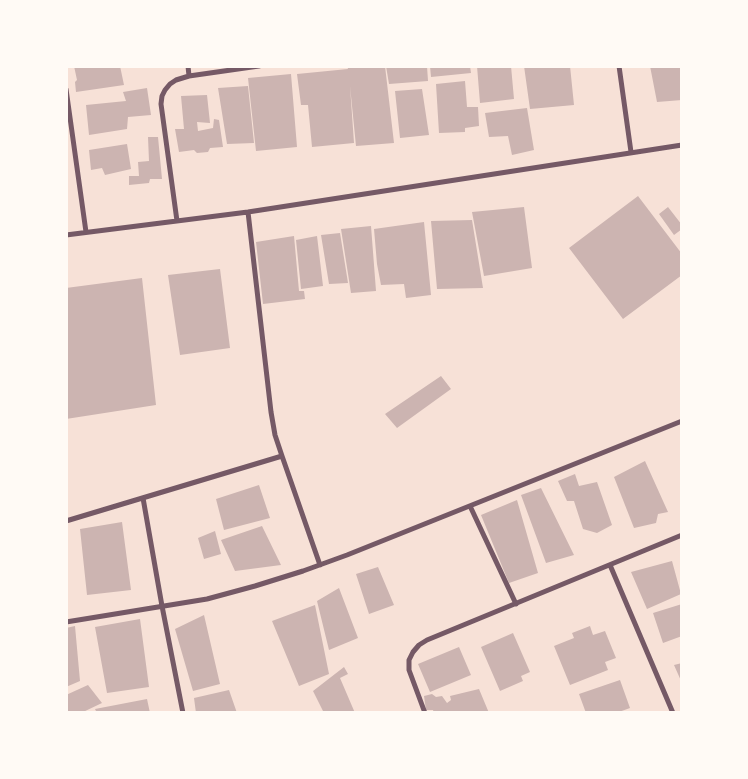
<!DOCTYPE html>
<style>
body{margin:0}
#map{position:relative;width:748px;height:779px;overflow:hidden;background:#f7e1d7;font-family:"Roboto Condensed",sans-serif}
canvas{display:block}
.frame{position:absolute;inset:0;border:68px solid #fffaf5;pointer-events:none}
</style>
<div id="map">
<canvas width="748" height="779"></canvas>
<div class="frame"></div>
</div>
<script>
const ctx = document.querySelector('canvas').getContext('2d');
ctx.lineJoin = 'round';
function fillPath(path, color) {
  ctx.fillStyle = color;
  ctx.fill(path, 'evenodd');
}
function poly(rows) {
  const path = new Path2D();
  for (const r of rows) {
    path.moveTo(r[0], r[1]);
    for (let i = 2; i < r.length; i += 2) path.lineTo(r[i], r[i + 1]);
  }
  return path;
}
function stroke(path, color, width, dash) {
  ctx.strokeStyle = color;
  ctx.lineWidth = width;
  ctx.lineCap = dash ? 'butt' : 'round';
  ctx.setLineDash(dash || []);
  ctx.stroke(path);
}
fillPath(poly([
 [74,66,120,66,124,85,76,92,75,82,77,80],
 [347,66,385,66,394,143,356,146,350,86,354,143,312,147,308,105,301,105,297,74,348,69],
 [386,66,427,66,428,81,389,84],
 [430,66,470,66,471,73,431,77],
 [477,66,511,66,514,99,480,103],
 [524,66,570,66,574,105,530,109],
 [650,66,682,66,682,100,657,102],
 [291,74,297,147,256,151,248,78],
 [465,81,467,107,478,107,479,126,465,128,465,132,439,133,436,84],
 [248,86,254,143,227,144,218,88],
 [147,88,151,115,128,117,127,129,89,135,86,105,126,101,123,92],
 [422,89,429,135,400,138,395,91],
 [207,95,210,123,197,122,198,131,213,128,214,119,219,120,223,147,210,148,208,152,197,153,194,150,179,152,175,129,184,129,181,96],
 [527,108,534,150,512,155,508,136,489,137,485,113],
 [148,137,158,137,162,179,150,179,149,183,129,185,129,176,139,176,138,162,149,161],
 [127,144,131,169,105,175,102,168,91,170,89,150],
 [638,196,682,254,682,275,623,319,569,248],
 [524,207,532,268,484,276,472,212],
 [668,207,682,225,682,229,674,235,659,214],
 [472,220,483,288,437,289,431,221],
 [424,222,431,295,406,298,404,284,381,285,377,264,374,229],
 [371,226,376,291,351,293,341,229],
 [340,233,348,283,329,284,321,235],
 [294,236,299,291,304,291,305,299,263,304,256,242],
 [317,236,323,286,301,289,296,240],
 [220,269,230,348,180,355,168,275],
 [142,278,156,405,66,419,66,288],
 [441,376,451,389,397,428,385,414],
 [645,461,668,512,658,514,656,523,634,528,614,477],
 [575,474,579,486,597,482,612,525,597,533,583,529,574,501,567,501,558,481],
 [259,485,270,518,224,530,216,499],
 [541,488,574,555,546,563,521,495],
 [517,500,538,573,509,583,481,515],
 [122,522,131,590,87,595,80,529],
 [262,526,281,565,235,571,221,540],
 [215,531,221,554,204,559,198,538],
 [672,561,681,594,647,609,631,572],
 [378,567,394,605,369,614,356,574],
 [339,588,358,638,329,650,317,601],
 [682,604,682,636,663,643,653,613],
 [315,605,329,674,299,686,272,621],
 [204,615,220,684,193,691,175,629],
 [140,619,149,687,107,693,95,627],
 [75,626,80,681,66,687,66,628],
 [590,626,593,635,605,631,616,658,605,662,608,670,570,685,554,646,574,638,572,633],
 [513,633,530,672,521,676,523,681,500,691,481,647],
 [459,647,471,675,430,692,418,664],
 [682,663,682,683,674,665],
 [344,667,348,674,340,678,355,713,324,713,313,691],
 [620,680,630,708,616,713,586,713,579,694],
 [88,685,102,703,81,713,66,713,66,695],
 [479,689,489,713,434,713,433,710,426,710,424,696,432,694,436,697,442,696,447,703,451,700,450,696],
 [229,690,237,713,196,713,194,698],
 [147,699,150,713,97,713,95,709]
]), '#ccb4b1');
stroke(poly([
 [188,66,189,76],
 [619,66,631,152],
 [66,89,86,232],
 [248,212,271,412,275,435,282,456,320,565],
 [177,221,161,104,162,96,165,90,170,84,176,80,189,76,259,66],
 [66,235,248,212,682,145],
 [143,498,162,606,183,713],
 [470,506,516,604],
 [66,521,282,456],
 [610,565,673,713],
 [66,622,207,599,255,586,303,571,347,555,682,421],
 [425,713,409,670,409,660,413,652,419,645,427,640,682,535]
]), '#755966', 5);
</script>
